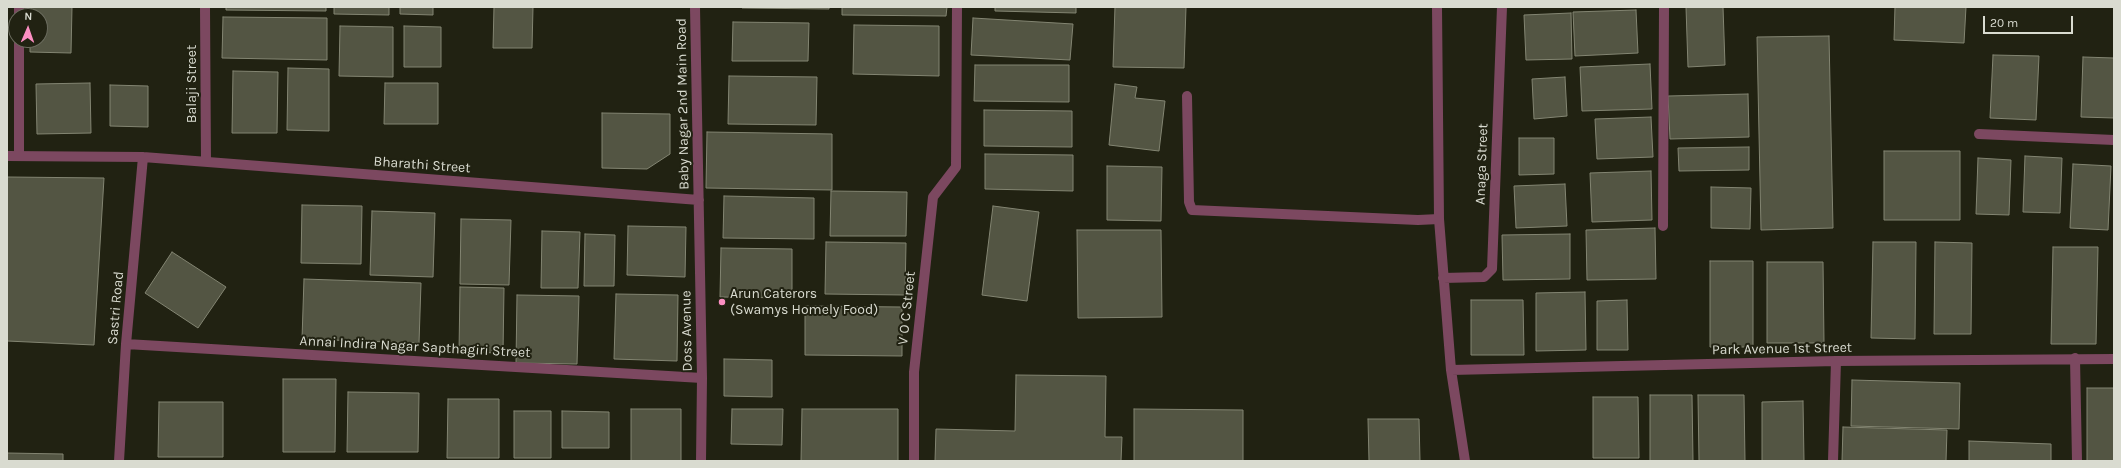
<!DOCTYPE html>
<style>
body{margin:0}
#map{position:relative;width:2121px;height:468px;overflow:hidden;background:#212212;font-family:Karla,sans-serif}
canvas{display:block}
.frame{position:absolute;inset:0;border:8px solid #d9dbd0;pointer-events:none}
.north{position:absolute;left:8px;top:8px;width:40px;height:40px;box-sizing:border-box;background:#212212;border:1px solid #6b6c5e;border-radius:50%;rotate:2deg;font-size:11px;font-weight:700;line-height:16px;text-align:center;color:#d9dbd0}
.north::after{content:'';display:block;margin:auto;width:14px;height:18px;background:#fc8fc2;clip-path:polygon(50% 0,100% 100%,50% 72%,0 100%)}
.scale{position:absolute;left:1983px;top:16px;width:90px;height:18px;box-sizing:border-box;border:2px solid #d9dbd0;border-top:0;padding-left:5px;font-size:12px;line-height:14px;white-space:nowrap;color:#d9dbd0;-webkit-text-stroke:3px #212212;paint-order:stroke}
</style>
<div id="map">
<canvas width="2121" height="468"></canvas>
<div class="frame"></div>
<div class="north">N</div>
<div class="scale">20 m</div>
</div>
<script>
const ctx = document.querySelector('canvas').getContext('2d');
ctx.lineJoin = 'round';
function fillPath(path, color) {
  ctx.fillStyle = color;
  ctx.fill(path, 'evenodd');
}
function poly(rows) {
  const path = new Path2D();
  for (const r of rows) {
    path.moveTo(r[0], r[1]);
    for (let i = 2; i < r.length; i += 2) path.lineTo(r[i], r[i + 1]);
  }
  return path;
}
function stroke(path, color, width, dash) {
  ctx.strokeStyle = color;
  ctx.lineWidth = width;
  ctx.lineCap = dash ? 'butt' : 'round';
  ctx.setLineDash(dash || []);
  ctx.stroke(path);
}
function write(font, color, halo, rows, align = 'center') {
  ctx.font = font + ' Karla,sans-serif';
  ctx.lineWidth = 4;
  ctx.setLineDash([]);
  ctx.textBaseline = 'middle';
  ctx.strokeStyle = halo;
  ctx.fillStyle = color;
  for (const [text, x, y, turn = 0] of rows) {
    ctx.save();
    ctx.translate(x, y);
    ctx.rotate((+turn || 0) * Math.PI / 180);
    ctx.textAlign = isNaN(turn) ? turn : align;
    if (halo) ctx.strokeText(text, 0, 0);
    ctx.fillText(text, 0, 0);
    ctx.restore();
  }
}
const building = poly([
 [31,7,72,7,71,53,30,52,30,40,40,40,40,16,31,16,31,7],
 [226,7,326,7,326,11,226,10,226,7],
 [334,7,389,7,389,15,334,14,334,7],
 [400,7,433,7,433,15,400,14,400,7],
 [494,7,533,7,532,48,493,48,494,7],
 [742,7,829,7,829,9,742,8,742,7],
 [842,7,947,7,946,16,842,15,842,7],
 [995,7,1076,7,1076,13,995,11,995,7],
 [1115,7,1186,7,1184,68,1113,67,1115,7],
 [1686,7,1723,7,1725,65,1688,67,1686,7],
 [1895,7,1966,7,1964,43,1894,40,1895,7],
 [1636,10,1638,53,1575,56,1573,12,1636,10],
 [1571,13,1572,59,1526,60,1524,15,1571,13],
 [223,17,327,18,327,60,222,58,223,17],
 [973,18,1073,24,1070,60,971,55,973,18],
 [733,22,809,23,808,61,732,61,733,22],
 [854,25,939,26,939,76,853,74,854,25],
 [340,26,393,27,393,77,339,76,340,26],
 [404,26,441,27,441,67,404,67,404,26],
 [1829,36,1833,228,1761,230,1757,37,1829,36],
 [1993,55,2039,56,2036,120,1990,118,1993,55],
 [2083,57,2114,58,2114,118,2081,117,2083,57],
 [1650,64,1652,109,1582,111,1580,67,1650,64],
 [975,65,1069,65,1069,102,974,101,975,65],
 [288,68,329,69,329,131,287,130,288,68],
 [233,71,278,72,277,133,232,133,233,71],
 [729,76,817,77,816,125,728,124,729,76],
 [1565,77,1567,116,1534,119,1532,79,1565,77],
 [90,83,91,133,37,134,36,84,90,83],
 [385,83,438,83,438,124,384,124,385,83],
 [1115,84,1137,87,1135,98,1165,101,1159,151,1109,145,1115,84],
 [110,85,148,86,148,127,110,126,110,85],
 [1748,94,1749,137,1670,139,1668,96,1748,94],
 [984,110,1072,111,1072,147,984,146,984,110],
 [602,113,670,114,670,154,647,169,602,168,602,113],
 [1651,117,1653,157,1597,159,1595,119,1651,117],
 [707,132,832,134,832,190,706,188,707,132],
 [1519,138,1554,138,1554,174,1519,175,1519,138],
 [1749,147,1749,170,1679,171,1678,148,1749,147],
 [1884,151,1960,151,1960,220,1884,220,1884,151],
 [985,154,1073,155,1073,191,985,189,985,154],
 [2025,156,2062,158,2060,213,2023,212,2025,156],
 [1978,158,2011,160,2009,215,1976,214,1978,158],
 [2073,164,2111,166,2108,230,2070,228,2073,164],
 [1107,166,1162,167,1161,221,1107,220,1107,166],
 [1651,171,1652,220,1592,222,1590,173,1651,171],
 [7,177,104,178,94,345,7,341,7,177],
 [1565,184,1567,226,1516,228,1514,186,1565,184],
 [1711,187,1751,188,1750,229,1711,228,1711,187],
 [831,191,907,192,906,236,830,236,831,191],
 [724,196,814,198,814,239,723,238,724,196],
 [302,205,362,206,361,264,301,263,302,205],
 [993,206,1039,212,1027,301,982,295,993,206],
 [372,211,435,213,433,277,370,275,372,211],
 [461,219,511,220,509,285,460,284,461,219],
 [628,226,686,227,685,277,627,275,628,226],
 [1655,228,1656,279,1587,280,1586,230,1655,228],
 [1077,230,1161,230,1162,317,1078,318,1077,230],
 [542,231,580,232,578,288,541,288,542,231],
 [585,234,615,235,614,286,584,286,585,234],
 [1570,234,1570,279,1503,280,1502,235,1570,234],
 [826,242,906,243,905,295,825,294,826,242],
 [1873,242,1916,242,1915,339,1871,338,1873,242],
 [1935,242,1972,243,1971,334,1934,334,1935,242],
 [2053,247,2098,247,2096,344,2051,344,2053,247],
 [721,248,792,249,792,298,720,297,721,248],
 [172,252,226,287,198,328,145,293,172,252],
 [1710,261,1753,261,1753,347,1710,347,1710,261],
 [1767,262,1823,262,1824,343,1767,343,1767,262],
 [304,279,421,283,419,343,302,339,304,279],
 [460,287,504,288,503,353,459,352,460,287],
 [1585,292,1586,350,1536,351,1536,293,1585,292],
 [616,294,678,295,677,361,614,359,616,294],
 [517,295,579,296,577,364,516,363,517,295],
 [1471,300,1523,300,1524,355,1471,355,1471,300],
 [1627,300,1628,350,1597,350,1597,301,1627,300],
 [805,306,902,307,902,356,805,355,805,306],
 [724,359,772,360,772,397,724,396,724,359],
 [1016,375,1106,376,1105,437,1122,437,1121,461,935,461,936,429,1015,431,1016,375],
 [283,379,336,379,335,452,283,452,283,379],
 [1852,380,1960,383,1959,429,1851,426,1852,380],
 [2087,388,2114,388,2114,461,2087,461,2087,388],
 [348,392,419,393,418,452,347,452,348,392],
 [1650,395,1692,395,1693,461,1650,461,1650,395],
 [1698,395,1744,395,1745,461,1699,461,1698,395],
 [1593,397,1638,397,1639,458,1593,458,1593,397],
 [448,399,499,399,499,458,447,458,448,399],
 [1803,401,1804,461,1762,461,1762,402,1803,401],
 [159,402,223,402,223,457,158,457,159,402],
 [631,409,681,409,681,461,631,461,631,409],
 [732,409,783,409,782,445,731,444,732,409],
 [802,409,898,409,898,461,801,461,802,409],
 [1134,409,1243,410,1243,461,1134,461,1134,409],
 [514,411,551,411,551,458,514,458,514,411],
 [562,411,609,412,609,448,562,448,562,411],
 [1368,419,1419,419,1420,461,1369,461,1368,419],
 [1843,427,1947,430,1946,461,1842,461,1843,427],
 [1969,441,2051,444,2051,461,1969,461,1969,441],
 [7,453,63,454,63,461,7,461,7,453]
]);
fillPath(building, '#535543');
stroke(building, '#838572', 1);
stroke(poly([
 [19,7,19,16],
 [205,7,206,162],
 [695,7,702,378,701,461],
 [1437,7,1439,219,1451,370,1465,461],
 [19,40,19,156],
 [1187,96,1189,202,1192,210,1418,220,1439,219],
 [1979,134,2114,140],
 [7,156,143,157,699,200],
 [1663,226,1664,7],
 [1443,278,1484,277,1492,269,1502,7],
 [126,344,702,378],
 [2075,358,2077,461],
 [1451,370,1836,361,2114,359],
 [119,461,126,344,143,157],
 [914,461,914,372,933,197,956,167,957,7],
 [1833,461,1836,361]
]), '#7c4860', 10);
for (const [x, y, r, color] of [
 [722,302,4,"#fc8fc2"]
]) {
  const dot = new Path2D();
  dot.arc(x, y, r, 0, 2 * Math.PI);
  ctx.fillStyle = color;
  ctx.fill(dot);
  stroke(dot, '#212212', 1.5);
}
write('14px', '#d9dbd0', '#212212', [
 ["Balaji Street",192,84,-90],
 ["Baby Nagar 2nd Main Road",683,104,-91],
 ["Anaga Street",1482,164,-88],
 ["Bharathi Street",422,165,4],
 ["Sastri Road",116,308,-85],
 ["V O C Street",907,308,-84],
 ["Doss Avenue",687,331,-91],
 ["Annai Indira Nagar Sapthagiri Street",415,347,3],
 ["Park Avenue 1st Street",1782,349,-1]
]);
write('14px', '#d9dbd0', '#212212', [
 ["Arun Caterors",730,294],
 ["(Swamys Homely Food)",730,310]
], 'left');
</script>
